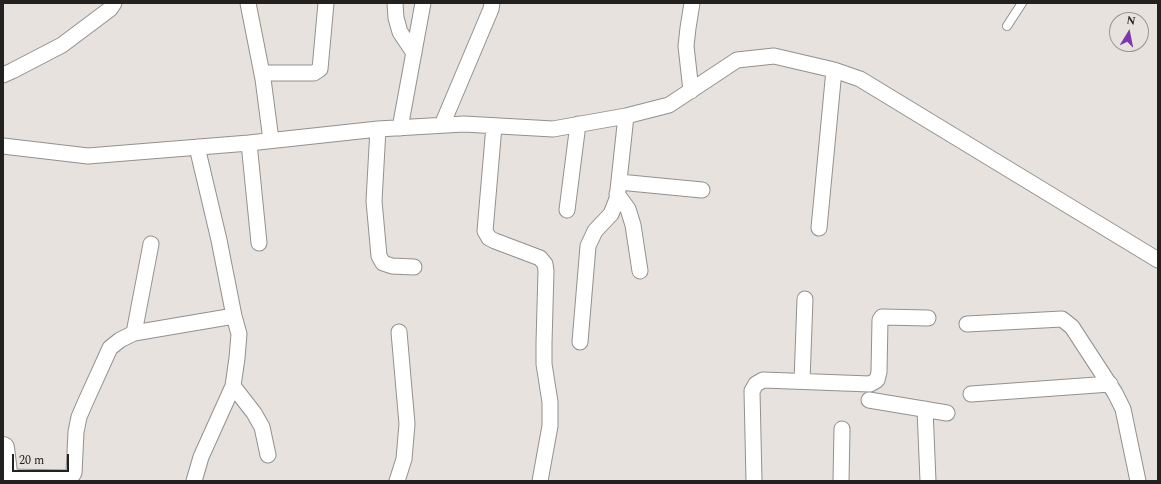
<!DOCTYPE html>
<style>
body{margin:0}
#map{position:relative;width:1161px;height:484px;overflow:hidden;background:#e7e2de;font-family:Spectral,serif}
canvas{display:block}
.frame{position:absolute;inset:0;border:4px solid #232120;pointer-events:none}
.north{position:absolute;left:1109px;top:12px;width:40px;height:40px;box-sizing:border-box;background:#e7e2de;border:1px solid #999592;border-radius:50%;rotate:10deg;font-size:11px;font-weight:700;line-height:16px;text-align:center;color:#232120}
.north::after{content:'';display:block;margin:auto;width:14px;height:18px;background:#7b38ac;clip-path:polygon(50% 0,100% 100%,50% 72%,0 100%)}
.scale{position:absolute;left:12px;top:454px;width:57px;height:18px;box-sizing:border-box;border:2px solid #232120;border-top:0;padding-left:5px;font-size:12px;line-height:14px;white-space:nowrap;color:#232120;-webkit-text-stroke:3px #e7e2de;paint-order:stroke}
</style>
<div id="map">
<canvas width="1161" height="484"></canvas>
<div class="frame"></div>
<div class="north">N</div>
<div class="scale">20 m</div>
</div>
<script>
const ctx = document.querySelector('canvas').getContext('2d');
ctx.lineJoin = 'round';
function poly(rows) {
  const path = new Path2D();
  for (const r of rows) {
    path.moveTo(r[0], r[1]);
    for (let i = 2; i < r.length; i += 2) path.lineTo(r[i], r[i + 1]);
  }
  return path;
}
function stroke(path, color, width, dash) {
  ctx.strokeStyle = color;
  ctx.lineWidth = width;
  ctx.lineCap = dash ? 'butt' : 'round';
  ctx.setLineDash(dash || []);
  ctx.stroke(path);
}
const lane = poly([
 [1007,26,1022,3]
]);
const street = poly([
 [248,3,263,79,271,140],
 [395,3,396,18,400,32,414,53],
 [262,73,314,73,320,69,326,3],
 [3,75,12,71,62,45,110,9,114,3],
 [691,91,686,46,688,28,692,3],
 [442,125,491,9,492,3],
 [494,126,485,231,489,238,495,241,540,258,545,264,546,271,544,343,544,364,550,402,550,426,540,481],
 [400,128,423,3],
 [378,129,374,201,379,256,383,263,392,266,414,267],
 [249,143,259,243],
 [3,146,88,156,249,143,378,129,464,124,553,129,626,116,669,105,737,60,774,56,834,70,860,79,1158,260],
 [619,182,702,190],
 [617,194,628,209,633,225,640,271],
 [567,210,578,124],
 [819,228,834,70],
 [967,324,1062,319,1072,327,1115,393,1123,409,1138,481],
 [134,333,151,244],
 [580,342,588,246,595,231,611,214,617,199,626,116],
 [802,381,805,299],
 [233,386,254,413,262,427,268,455],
 [971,394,1110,384],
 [869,400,947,413],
 [925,409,928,481],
 [7,477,67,478,71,477,74,473,76,432,79,417,85,403,110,348,120,340,134,333,234,316],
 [194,481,201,457,233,386,237,358,239,334,234,316,219,240,197,147],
 [397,481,404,459,407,424,399,332],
 [754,481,752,391,756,384,763,380,870,384,877,380,879,372,880,320,882,317,928,318],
 [841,481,842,429]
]);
const secondary = poly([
 [3,448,7,481]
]);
stroke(lane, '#94908d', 10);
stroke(street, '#94908d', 17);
stroke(secondary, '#94908d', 24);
stroke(lane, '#fff', 8);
stroke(street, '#fff', 15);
stroke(secondary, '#fff', 22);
</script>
